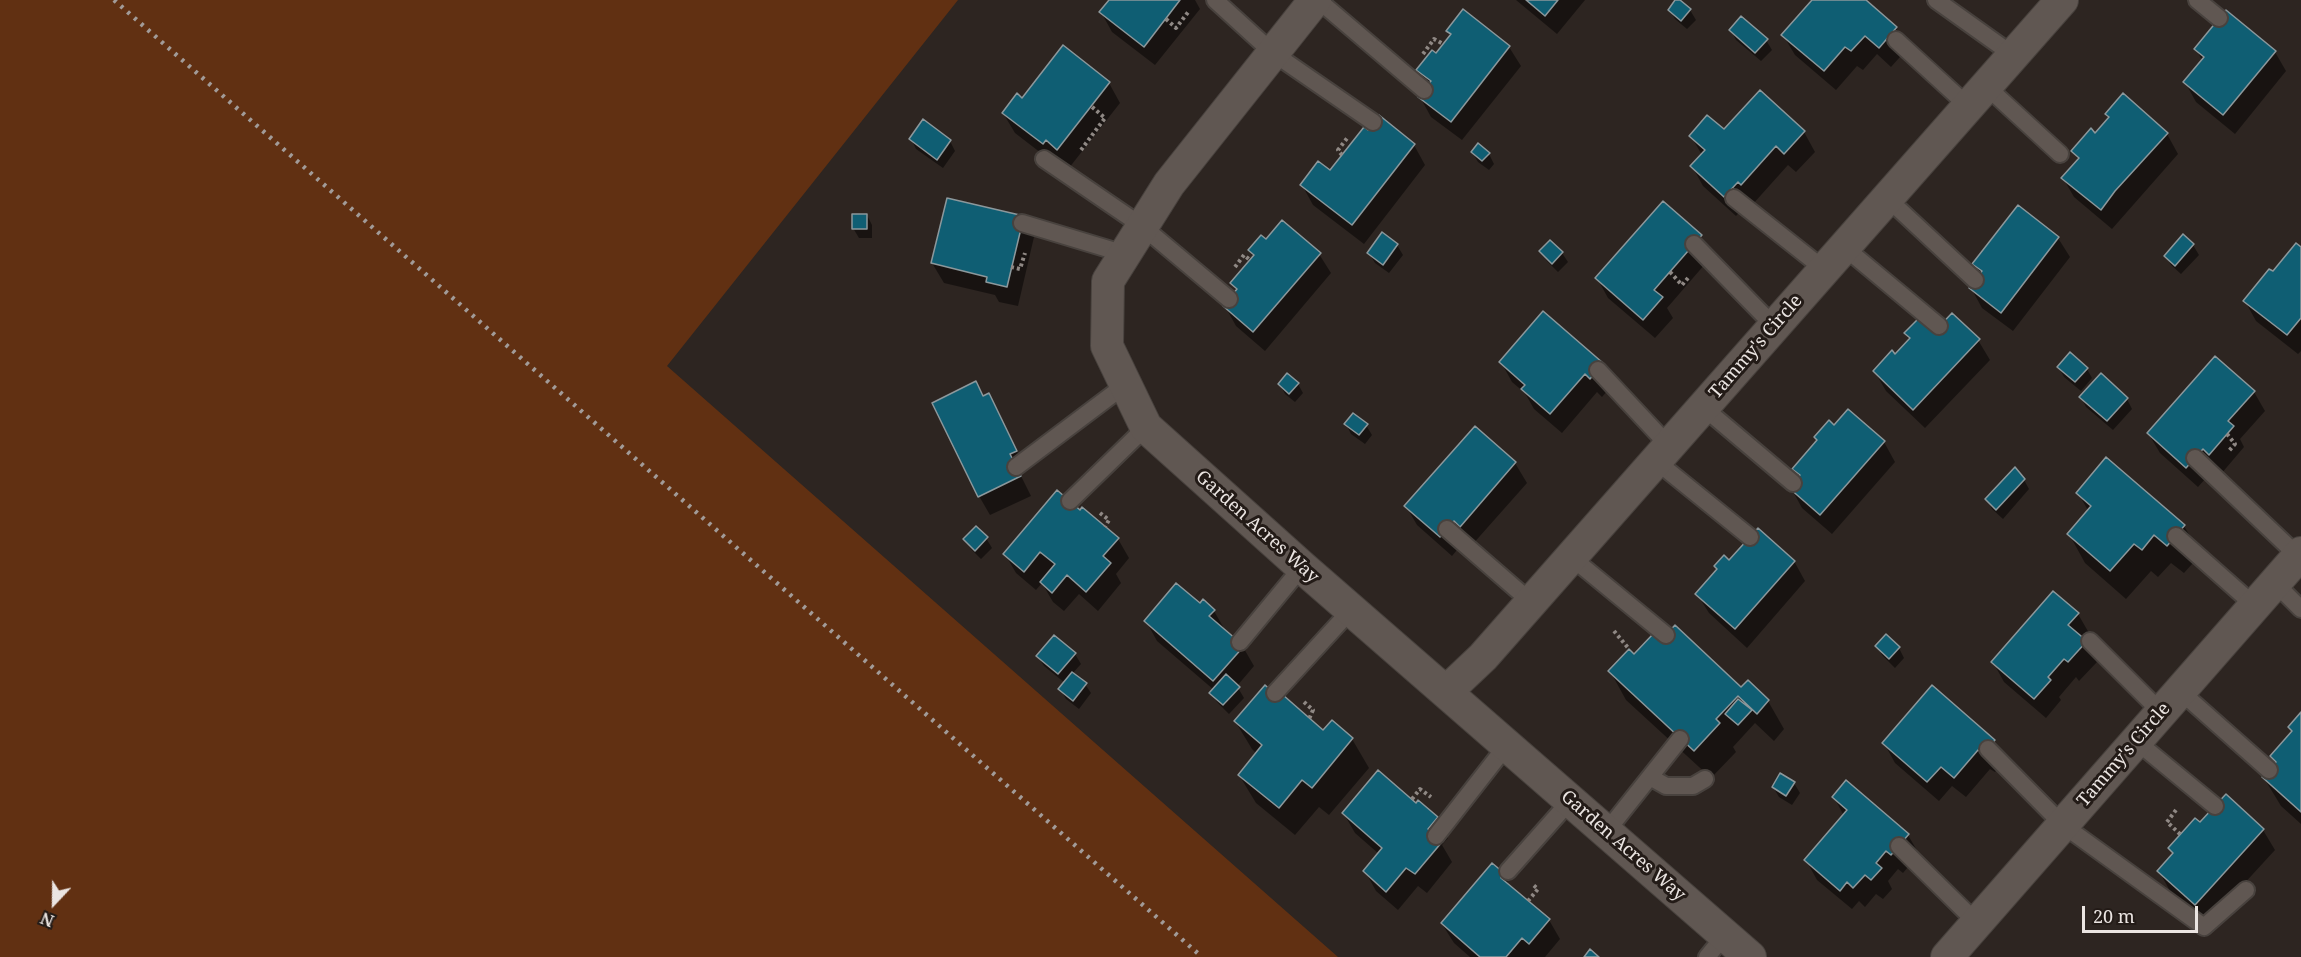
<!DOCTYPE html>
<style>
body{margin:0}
#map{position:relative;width:2301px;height:957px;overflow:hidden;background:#2d2521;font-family:"Noto Serif",serif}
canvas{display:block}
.north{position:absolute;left:24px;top:873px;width:60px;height:60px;-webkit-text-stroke:4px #231b17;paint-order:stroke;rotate:202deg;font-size:16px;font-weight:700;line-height:24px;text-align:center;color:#ebe5e2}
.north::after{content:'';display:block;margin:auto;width:21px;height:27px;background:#ebe5e2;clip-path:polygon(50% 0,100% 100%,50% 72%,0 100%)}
.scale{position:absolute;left:2082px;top:906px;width:116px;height:27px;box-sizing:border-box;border:3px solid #ebe5e2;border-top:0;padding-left:8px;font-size:18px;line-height:21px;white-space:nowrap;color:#ebe5e2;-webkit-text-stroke:4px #231b17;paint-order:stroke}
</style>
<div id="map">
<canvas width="2301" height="957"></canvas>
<div class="north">N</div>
<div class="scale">20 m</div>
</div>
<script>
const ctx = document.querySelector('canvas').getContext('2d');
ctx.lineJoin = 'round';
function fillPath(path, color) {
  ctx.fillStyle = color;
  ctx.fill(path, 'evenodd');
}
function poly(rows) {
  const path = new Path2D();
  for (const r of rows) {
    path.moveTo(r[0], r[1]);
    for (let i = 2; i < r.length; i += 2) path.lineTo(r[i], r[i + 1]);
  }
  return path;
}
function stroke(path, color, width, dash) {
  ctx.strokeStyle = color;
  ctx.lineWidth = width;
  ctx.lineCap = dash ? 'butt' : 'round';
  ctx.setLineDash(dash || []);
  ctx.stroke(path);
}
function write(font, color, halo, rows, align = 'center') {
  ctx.font = font + ' "Noto Serif",serif';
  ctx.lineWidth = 6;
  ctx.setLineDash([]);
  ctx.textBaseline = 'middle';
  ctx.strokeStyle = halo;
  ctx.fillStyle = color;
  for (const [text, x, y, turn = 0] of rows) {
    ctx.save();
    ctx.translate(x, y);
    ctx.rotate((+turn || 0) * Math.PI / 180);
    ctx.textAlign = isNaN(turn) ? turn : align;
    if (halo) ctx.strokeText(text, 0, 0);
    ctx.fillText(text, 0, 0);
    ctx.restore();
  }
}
fillPath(poly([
 [0,0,958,0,667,366,1338,957,0,957]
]), '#613012');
fillPath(poly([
 [1110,0,1195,0,1200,9,1155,65,1112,32,1101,12],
 [1516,0,1585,0,1557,34],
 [1678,0,1690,10,1696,20,1687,29,1675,19,1670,10],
 [1814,0,1864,0,1896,28,1908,48,1891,67,1877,54,1863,70,1857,66,1836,90,1795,55,1783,35],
 [1731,30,1766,40,1772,50,1761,61,1736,40],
 [1448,31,1509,47,1521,66,1462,140,1431,117,1420,97,1428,87,1418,70,1436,55,1451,36],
 [2196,49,2275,52,2286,71,2235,134,2196,102,2185,82,2202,60],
 [1109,83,1120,103,1069,168,1054,163,1015,133,1003,113,1023,100],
 [2107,114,2167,134,2178,154,2112,229,2074,197,2063,178,2079,161,2073,151,2096,135,2110,119],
 [1724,131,1804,132,1815,152,1796,172,1788,165,1753,204,1750,201,1736,216,1703,186,1692,166,1702,155,1691,136],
 [911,139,950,141,955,151,943,168,916,149],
 [1414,145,1425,165,1364,244,1313,205,1302,185,1331,172],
 [1478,145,1489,154,1494,164,1489,170,1478,162,1472,152],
 [1663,203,1701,236,1712,256,1667,308,1673,318,1655,338,1608,298,1597,278],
 [867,215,872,225,872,238,859,238,853,228],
 [1023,217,1034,237,1018,306,999,302,995,295,944,283,932,263],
 [2183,236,2193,245,2199,255,2181,274,2171,265,2166,256],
 [2058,238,2070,257,2013,331,1982,308,1971,288,1981,275,1974,264],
 [1266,242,1319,254,1331,273,1265,351,1236,326,1225,306,1237,292,1232,283,1254,257,1250,250],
 [1397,245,1403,255,1389,273,1375,263,1369,253],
 [2301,249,2301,351,2298,354,2256,321,2245,301],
 [1541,251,1562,253,1568,262,1558,272,1547,261],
 [1543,313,1614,383,1602,397,1597,392,1562,433,1534,409,1525,393,1512,382,1501,362],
 [1906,333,1978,340,1990,360,1925,428,1886,391,1875,372,1895,356,1910,340],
 [2059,368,2087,369,2092,378,2081,391,2064,377],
 [1298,384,1303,393,1295,402,1285,394,1280,385],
 [2254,392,2265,411,2240,439,2244,447,2221,474,2215,468,2198,487,2160,453,2148,433],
 [988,395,1027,471,1020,474,1031,496,990,515,979,496,983,397],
 [2081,397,2127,399,2132,409,2113,430,2086,407],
 [1346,424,1366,425,1372,435,1365,444,1351,434],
 [1835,427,1884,442,1895,462,1832,534,1802,508,1791,488,1799,478,1794,469],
 [1475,428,1515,463,1527,483,1472,545,1466,539,1452,556,1417,525,1406,506],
 [2106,459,2184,526,2201,554,2184,573,2171,563,2158,577,2151,571,2126,599,2085,563,2069,534,2089,512,2078,493],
 [2024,480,2029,489,2003,519,1992,509,1987,499],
 [986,538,992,548,981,559,971,549,965,539],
 [1118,539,1129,558,1116,574,1121,583,1098,611,1079,594,1064,611,1053,602,1042,583,1036,590,1016,573,1005,554],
 [1794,561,1805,581,1747,648,1709,613,1697,594,1730,562],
 [1200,605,1214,611,1225,630,1243,647,1254,666,1237,686,1244,698,1229,714,1217,702,1211,693,1214,690,1157,641,1146,621],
 [2078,614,2089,633,2085,642,2097,662,2079,681,2076,677,2059,697,2061,700,2046,718,2004,682,1993,662],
 [1055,637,1075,654,1081,664,1072,674,1085,684,1091,693,1079,709,1066,699,1060,689,1065,683,1044,666,1038,657],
 [1877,646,1899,648,1904,658,1895,668,1882,655],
 [1610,671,1741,689,1768,701,1784,729,1774,741,1755,723,1733,747,1736,752,1711,778,1626,700],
 [2301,714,2301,824,2281,806,2264,778,2276,764,2272,757,2293,733],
 [1235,721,1323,732,1332,722,1352,739,1369,768,1329,815,1319,807,1295,835,1256,803,1239,775,1257,754,1252,749],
 [1994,741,2005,761,1995,772,1990,769,1966,797,1952,786,1939,801,1895,763,1884,743],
 [1794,783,1800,793,1792,805,1779,797,1773,787],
 [2226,796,2263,830,2275,850,2207,924,2170,891,2159,871,2173,855,2170,849,2201,825],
 [1834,797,1908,835,1919,854,1903,873,1898,869,1888,881,1892,889,1883,899,1876,894,1865,907,1859,901,1852,909,1817,880,1806,860,1844,816],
 [1416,805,1437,818,1448,838,1442,845,1452,862,1427,893,1418,886,1398,910,1376,891,1365,871,1379,854,1355,833,1344,814],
 [1503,874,1511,888,1549,920,1560,939,1545,957,1470,957,1454,943,1442,924]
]), '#0007');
const building = poly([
 [1109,0,1180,0,1144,47,1099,12,1109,0],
 [1526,0,1558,0,1545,16,1526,0],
 [1675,0,1680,0,1691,9,1681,21,1668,10,1675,0],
 [1812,0,1866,0,1897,27,1879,48,1865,36,1851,51,1845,47,1824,71,1781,35,1812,0],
 [1463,9,1510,46,1451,122,1418,97,1431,81,1416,70,1432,50,1436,53,1451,34,1446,31,1463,9],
 [2226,10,2276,51,2223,115,2183,82,2204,57,2194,49,2226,10],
 [1741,16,1768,39,1755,53,1729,30,1741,16],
 [1063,45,1110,82,1057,150,1046,140,1043,144,1002,113,1017,93,1022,98,1063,45],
 [1760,90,1805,131,1784,154,1776,146,1741,185,1738,182,1724,197,1690,166,1705,150,1689,136,1707,115,1724,129,1760,90],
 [2123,93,2168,133,2115,191,2101,210,2061,178,2079,158,2071,151,2091,128,2095,133,2109,117,2105,114,2123,93],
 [1379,115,1415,144,1352,225,1300,185,1318,161,1330,170,1364,127,1368,130,1379,115],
 [923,119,951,140,937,160,909,139,923,119],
 [1478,143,1490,153,1482,161,1471,152,1478,143],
 [947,198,1024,216,1007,287,986,282,987,277,931,263,947,198],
 [1663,201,1702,235,1654,290,1663,297,1643,320,1595,278,1663,201],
 [2018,205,2059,237,2001,313,1969,288,1982,271,1972,264,2018,205],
 [852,214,867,214,867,229,852,229,852,214],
 [1282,220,1321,253,1253,332,1223,306,1237,289,1230,283,1254,255,1248,250,1261,235,1266,239,1282,220],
 [1382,232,1398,244,1383,265,1367,253,1382,232],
 [2183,234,2194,244,2175,266,2164,256,2183,234],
 [1550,240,1563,252,1552,264,1539,251,1550,240],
 [2296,243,2301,247,2301,318,2287,335,2243,301,2269,269,2273,271,2296,243],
 [1543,311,1603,363,1590,379,1585,374,1550,414,1521,389,1525,385,1499,362,1543,311],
 [1952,313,1980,339,1913,410,1873,371,1892,350,1895,354,1910,338,1904,333,1920,317,1935,331,1952,313],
 [2070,352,2088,368,2075,382,2057,367,2070,352],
 [2215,356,2255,391,2228,421,2234,426,2209,455,2203,449,2186,468,2147,433,2215,356],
 [1287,373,1299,383,1289,394,1278,384,1287,373],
 [2101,373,2128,398,2107,421,2079,397,2101,373],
 [976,381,983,396,989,393,1017,451,1010,454,1021,476,978,497,932,403,976,381],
 [1848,409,1885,441,1820,515,1789,488,1800,475,1792,469,1817,440,1814,437,1829,420,1834,425,1848,409],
 [1353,413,1368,424,1359,435,1344,424,1353,413],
 [1475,426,1516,462,1460,527,1454,521,1440,537,1404,506,1475,426],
 [2106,457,2185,525,2167,546,2154,535,2142,550,2134,544,2110,571,2067,534,2091,506,2076,493,2106,457],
 [2015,467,2025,479,1996,510,1985,499,2015,467],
 [1057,490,1080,510,1082,507,1119,538,1103,556,1111,563,1086,592,1067,575,1052,593,1040,582,1055,564,1040,552,1024,572,1003,554,1057,490],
 [976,526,988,537,975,551,963,539,976,526],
 [1758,528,1795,561,1735,629,1695,594,1717,569,1714,566,1724,555,1729,560,1758,528],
 [1176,583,1200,603,1203,599,1215,610,1209,616,1244,646,1213,681,1144,621,1176,583],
 [2053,591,2079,613,2068,625,2087,641,2068,662,2064,659,2048,677,2051,680,2034,699,1991,662,2053,591],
 [1675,625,1741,687,1748,680,1769,700,1757,714,1738,696,1716,719,1720,723,1694,751,1608,671,1629,649,1634,654,1654,633,1662,639,1675,625],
 [1886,634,1900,647,1889,659,1875,646,1886,634],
 [1054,635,1076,653,1058,674,1036,656,1054,635],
 [1072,672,1087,683,1073,701,1058,689,1072,672],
 [1226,674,1240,687,1223,705,1209,693,1226,674],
 [1265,685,1280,698,1283,695,1323,730,1332,720,1353,738,1312,788,1302,780,1279,808,1238,775,1262,745,1234,721,1265,685],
 [1932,685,1995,740,1983,754,1978,750,1954,778,1941,767,1927,782,1882,743,1932,685],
 [1738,699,1752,710,1738,725,1725,714,1738,699],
 [2301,712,2301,812,2262,777,2276,762,2270,756,2292,731,2288,727,2301,712],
 [1378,770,1416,803,1418,800,1438,817,1428,829,1442,842,1415,874,1406,868,1386,892,1363,871,1382,848,1342,813,1378,770],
 [1780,773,1795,782,1786,796,1772,787,1780,773],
 [1846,780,1909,834,1891,855,1886,851,1876,863,1882,868,1871,880,1865,875,1853,888,1847,882,1840,891,1804,860,1847,810,1832,797,1846,780],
 [2226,794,2264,829,2195,905,2157,871,2173,853,2168,848,2195,818,2200,822,2226,794],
 [1492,863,1504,873,1501,878,1550,919,1529,944,1522,938,1506,957,1480,957,1441,923,1492,863],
 [1590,949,1599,957,1584,957,1590,949]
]);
fillPath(building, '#0f5e73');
stroke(building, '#8c989c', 1.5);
const lane = poly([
 [1215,0,1273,53,1373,122],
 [1318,0,1424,90],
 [1936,0,2013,55],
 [2197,0,2219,18],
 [1896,40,1968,106],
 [1986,86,2060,154],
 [1044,159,1142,226,1229,299],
 [1734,198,1825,270],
 [1887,198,1975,280],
 [1022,223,1125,254],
 [1694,244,1774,326],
 [1844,247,1939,326],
 [1598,370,1669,446],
 [1703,407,1793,483],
 [2195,458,2298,556],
 [1656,461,1750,537],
 [1016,467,1125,385],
 [1070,501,1146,427],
 [1447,529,1531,602],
 [2176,536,2255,606],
 [1571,557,1666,635],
 [2275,583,2301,609],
 [2090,641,2161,712],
 [1240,642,1302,567],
 [2180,691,2269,770],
 [1275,693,1351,610],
 [2136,741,2215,806],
 [1988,749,2063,825,2204,927,2246,890],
 [1650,777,1666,786,1693,786,1705,779],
 [1606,832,1680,739],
 [1436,836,1507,745],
 [1899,846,1977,923],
 [1508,871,1570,801],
 [1707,957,1725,935]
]);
const street = poly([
 [1315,0,1169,184,1108,281,1107,346,1146,427,1302,567,1750,957],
 [1446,692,1483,657,2062,0],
 [1947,957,2301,553]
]);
stroke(lane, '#48423e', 20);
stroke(street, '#48423e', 34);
stroke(poly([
 [1166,19,1176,28,1189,11],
 [1423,54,1434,39,1443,44],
 [1081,150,1105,118,1091,106],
 [1342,155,1338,150,1348,137],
 [1011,267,1020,269,1025,253],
 [1235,267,1244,255,1250,260],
 [1670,272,1682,285,1688,278],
 [2227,434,2235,444,2228,452],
 [1100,513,1109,520,1105,527],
 [1614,631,1629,649],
 [1304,702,1313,710,1309,719],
 [1412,799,1420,789,1431,797],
 [2176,810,2167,822,2180,834],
 [1528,901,1538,889,1532,884]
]), '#8f8884', 4, [3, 3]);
stroke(lane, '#605752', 16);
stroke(street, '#605752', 32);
stroke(poly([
 [114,0,1202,957]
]), '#a29b98', 4.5, [3, 6]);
write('18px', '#ebe5e2', '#231b17', [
 ["Tammy's Circle",1756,347,-49],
 ["Garden Acres Way",1257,527,42],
 ["Tammy's Circle",2124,755,-49],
 ["Garden Acres Way",1623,846,41]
]);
</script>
